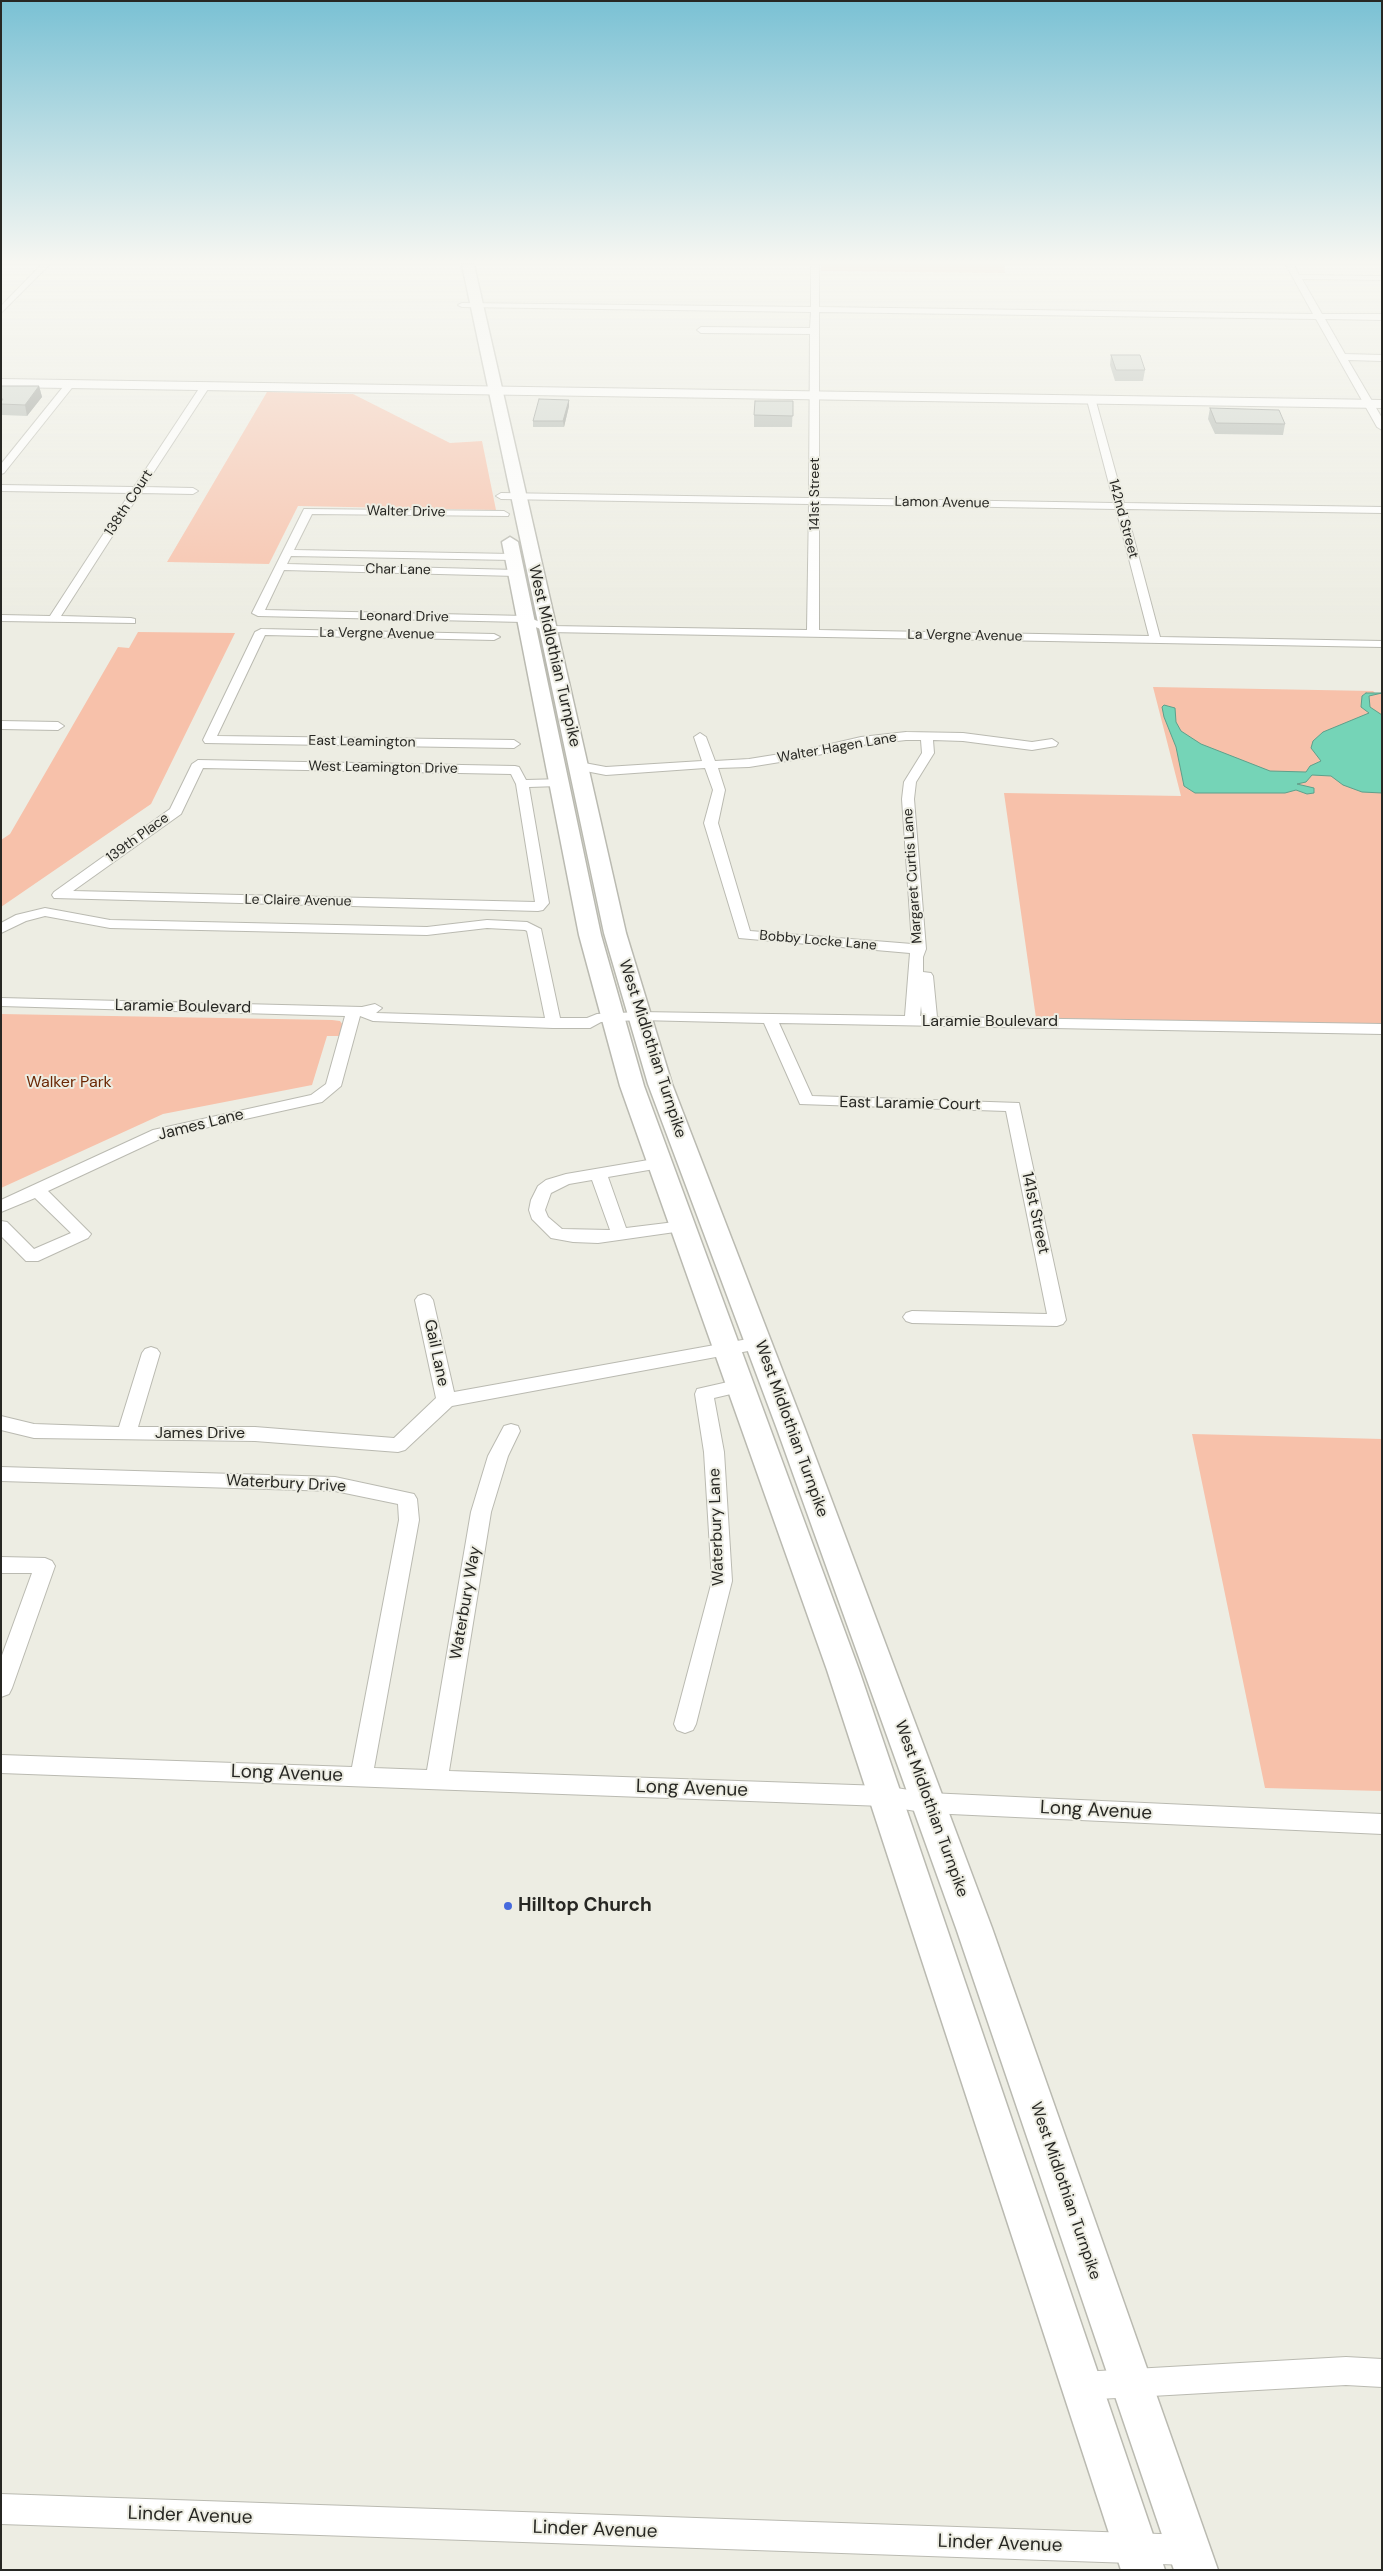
<!DOCTYPE html>
<style>
body{margin:0}
#map{position:relative;width:1383px;height:2571px;overflow:hidden;background:#edede3;font-family:"DM Sans",sans-serif}
canvas{display:block}
.frame{position:absolute;inset:0;border:2px solid #272723;pointer-events:none}
</style>
<div id="map">
<canvas width="1383" height="2571"></canvas>
<div class="frame"></div>
</div>
<script>
const ctx = document.querySelector('canvas').getContext('2d');
ctx.lineJoin = 'round';
function fillPath(path, color) {
  ctx.fillStyle = color;
  ctx.fill(path, 'evenodd');
}
function poly(rows) {
  const path = new Path2D();
  for (const r of rows) {
    path.moveTo(r[0], r[1]);
    for (let i = 2; i < r.length; i += 2) path.lineTo(r[i], r[i + 1]);
  }
  return path;
}
function stroke(path, color, width, dash) {
  ctx.strokeStyle = color;
  ctx.lineWidth = width;
  ctx.lineCap = dash ? 'butt' : 'round';
  ctx.setLineDash(dash || []);
  ctx.stroke(path);
}
function write(font, color, halo, rows, align = 'center') {
  ctx.font = font + ' "DM Sans",sans-serif';
  ctx.lineWidth = 4;
  ctx.setLineDash([]);
  ctx.textBaseline = 'middle';
  ctx.strokeStyle = halo;
  ctx.fillStyle = color;
  for (const [text, x, y, turn = 0] of rows) {
    ctx.save();
    ctx.translate(x, y);
    ctx.rotate((+turn || 0) * Math.PI / 180);
    ctx.textAlign = isNaN(turn) ? turn : align;
    if (halo) ctx.strokeText(text, 0, 0);
    ctx.fillText(text, 0, 0);
    ctx.restore();
  }
}
fillPath(poly([
 [821,265,1004,265,1005,273,821,271],
 [267,392,353,394,450,443,482,441,496,510,298,506,269,564,167,562],
 [138,632,235,633,151,804,1,907,1,840,10,834,118,647,129,648],
 [1153,687,1373,691,1375,693,1382,693,1382,1024,1036,1018,1004,793,1181,796],
 [1,1014,332,1020,340,1021,343,1025,340,1036,327,1036,312,1085,163,1114,1,1188],
 [1192,1434,1382,1439,1382,1791,1265,1788]
]), '#f7c1aa');
const water = poly([
 [1366,693,1382,693,1369,696,1370,707,1382,715,1382,793,1362,792,1343,785,1331,776,1312,775,1306,782,1297,784,1314,788,1314,793,1307,794,1296,790,1285,793,1195,793,1184,786,1176,747,1164,717,1162,707,1164,705,1175,708,1176,722,1181,731,1201,744,1270,771,1306,772,1310,766,1321,761,1311,748,1313,741,1323,732,1369,713,1361,707,1362,696,1366,693]
]);
fillPath(water, '#75d4b7');
stroke(water, '#5ea08b', 1);
const street = poly([
 [41,265,49,265,1,313,1,306,41,265],
 [811,265,819,265,819,307,1313,314,1286,265,1294,265,1299,275,1382,276,1382,280,1302,279,1322,314,1382,314,1382,320,1325,319,1345,354,1382,355,1382,361,1348,360,1382,418,1382,430,1377,427,1316,319,819,312,819,498,1114,503,1087,400,1095,398,1124,503,1382,507,1382,513,1126,509,1160,637,1382,641,1382,647,548,632,523,622,258,616,252,613,304,509,504,511,509,514,508,516,312,514,294,550,513,554,518,557,513,560,291,556,287,564,516,570,521,573,516,576,284,570,265,610,525,616,550,626,807,630,809,504,501,499,496,496,501,493,809,498,810,334,701,333,697,330,701,327,810,328,811,312,462,307,458,305,462,303,811,307,811,265],
 [819,504,1116,509,1149,636,819,630,819,504],
 [67,382,75,384,4,473,1,474,1,464,67,382],
 [202,384,210,386,144,487,193,488,198,491,193,494,140,493,61,616,131,618,135,619,135,623,1,621,1,615,50,616,130,493,1,491,1,485,134,487,202,384],
 [261,629,494,634,500,637,494,640,265,635,217,736,514,740,520,744,514,748,205,743,203,740,255,632,261,629],
 [1,721,58,722,64,726,58,730,1,729,1,721],
 [906,732,963,733,1032,742,1052,739,1058,743,1056,746,1032,750,963,741,933,740,934,753,916,782,914,799,926,949,923,957,923,972,931,973,933,976,937,1017,1382,1024,1382,1034,779,1023,812,1096,1019,1103,1066,1320,1063,1324,1057,1326,912,1323,906,1321,903,1317,906,1313,912,1311,1047,1314,1006,1111,800,1104,764,1023,639,1020,601,1022,590,1028,553,1028,373,1021,360,1016,341,1086,322,1102,164,1137,48,1191,91,1234,88,1238,38,1261,26,1261,1,1236,1,1221,7,1222,34,1249,71,1233,35,1198,1,1212,1,1200,153,1130,311,1095,326,1084,345,1016,1,1006,1,998,362,1007,375,1004,382,1008,376,1013,545,1018,527,931,525,930,487,928,427,935,110,928,45,916,26,921,1,933,1,923,16,915,45,908,110,920,427,927,487,920,527,922,541,929,560,1018,587,1018,597,1014,639,1012,905,1016,910,953,739,938,704,823,713,790,705,768,606,775,575,769,573,766,579,762,606,767,702,761,694,737,700,733,706,737,715,761,749,759,805,750,861,737,906,732],
 [906,740,921,740,922,753,904,782,902,799,912,944,750,931,718,823,725,790,718,768,749,767,805,758,861,745,906,740],
 [921,1006,922,1016,920,1016,921,1006],
 [198,760,515,766,519,767,526,780,564,779,565,782,564,785,559,786,529,787,549,903,543,910,538,911,54,898,52,895,54,892,170,809,192,764,198,760],
 [203,768,511,774,516,784,535,902,73,891,181,814,203,768],
 [660,1158,668,1163,666,1167,608,1177,626,1228,683,1221,689,1222,691,1226,689,1230,598,1243,573,1242,551,1238,532,1219,529,1210,531,1200,538,1186,546,1180,566,1174,660,1158],
 [592,1180,610,1230,562,1229,548,1217,545,1210,551,1193,569,1184,592,1180],
 [424,1294,430,1296,433,1300,454,1392,759,1337,765,1339,768,1343,765,1347,759,1349,452,1406,405,1450,398,1452,255,1441,34,1438,1,1430,1,1416,34,1424,119,1427,142,1353,145,1349,151,1347,157,1349,160,1353,138,1427,255,1427,394,1438,436,1398,415,1300,418,1296,424,1294],
 [741,1379,748,1380,750,1385,748,1390,714,1398,724,1452,732,1581,696,1724,693,1730,685,1733,677,1730,674,1724,712,1581,704,1452,695,1394,697,1389,741,1379],
 [511,1424,518,1426,520,1431,508,1456,491,1512,449,1771,883,1786,929,1793,1382,1814,1382,1834,929,1813,883,1806,1,1773,1,1755,352,1767,399,1520,398,1504,335,1491,1,1481,1,1467,335,1477,414,1494,417,1499,419,1520,374,1768,427,1770,471,1512,488,1456,504,1426,511,1424],
 [1,1557,45,1558,52,1561,55,1566,12,1688,9,1694,1,1697,1,1658,32,1573,1,1573,1,1557],
 [1346,2357,1382,2359,1382,2387,1346,2385,1081,2400,1071,2396,1067,2386,1071,2376,1081,2372,1346,2357],
 [1,2494,1189,2535,1199,2540,1204,2550,1199,2560,1189,2565,1,2524,1,2494]
]);
const secondary = poly([
 [462,265,474,265,626,933,672,1084,805,1429,992,1928,1218,2570,1174,2570,956,1928,777,1429,648,1084,604,933,462,265],
 [510,537,518,542,601,935,644,1086,859,1670,1165,2570,1121,2570,827,1670,620,1086,579,935,502,542,510,537]
]);
const primary = poly([
 [1,379,1382,400,1382,408,1,387,1,379]
]);
stroke(street, '#babab1', 2);
stroke(secondary, '#babab1', 3);
stroke(primary, '#babab1', 2);
fillPath(street, '#fff');
fillPath(secondary, '#fff');
fillPath(primary, '#fff');
fillPath(poly([
 [1111,355,1145,370,1143,381,1115,381,1110,365],
 [1,386,39,386,42,397,27,416,2,415],
 [569,400,569,406,564,427,533,427,533,421],
 [793,401,792,427,754,427,754,415],
 [1210,408,1285,424,1283,435,1215,434,1208,419]
]), '#afb5ae');
fillPath(poly([
 [39,386,42,397,27,416,25,405],
 [569,400,569,406,564,427,563,421]
]), '#8f938d');
const building = poly([
 [1111,355,1140,355,1145,370,1116,370,1111,355],
 [1,386,39,386,25,405,1,404,1,402,3,399,1,399,1,386],
 [539,399,569,400,563,421,533,421,539,399],
 [755,401,793,401,793,416,754,415,755,401],
 [1210,408,1279,410,1285,424,1216,423,1210,408]
]);
fillPath(building, '#ccd2ca');
stroke(building, '#8f938d', 1);
const sky = ctx.createLinearGradient(0, 0, 0, 625);
sky.addColorStop(0, '#7ac1d4');
sky.addColorStop(0.42, '#f7f7f2');
sky.addColorStop(1, '#f7f7f200');
ctx.fillStyle = sky;
ctx.fillRect(0, 0, 1383, 625);
for (const [x, y, r, color] of [
 [508,1906,5,"#466add"]
]) {
  const dot = new Path2D();
  dot.arc(x, y, r, 0, 2 * Math.PI);
  ctx.fillStyle = color;
  ctx.fill(dot);
  stroke(dot, '#edede3', 2);
}
write('14px', '#272723', '#edede3', [
 ["141st Street",815,494,-90],
 ["138th Court",129,503,-57],
 ["Lamon Avenue",942,503,1],
 ["Walter Drive",406,512,1],
 ["142nd Street",1123,519,75],
 ["Char Lane",398,570,1],
 ["Leonard Drive",404,617,1],
 ["La Vergne Avenue",377,634,1],
 ["La Vergne Avenue",965,636,1],
 ["East Leamington",362,742,1],
 ["Walter Hagen Lane",837,748,-10],
 ["West Leamington Drive",383,768,1],
 ["139th Place",138,838,-36],
 ["Margaret Curtis Lane",913,876,-94],
 ["Le Claire Avenue",298,901,1],
 ["Bobby Locke Lane",818,941,5]
]);
write('16px', '#272723', '#edede3', [
 ["West Midlothian Turnpike",554,656,77],
 ["Laramie Boulevard",183,1007,1],
 ["Laramie Boulevard",990,1022],
 ["West Midlothian Turnpike",652,1049,72],
 ["East Laramie Court",910,1104,1],
 ["James Lane",201,1125,-14],
 ["141st Street",1035,1213,78],
 ["Gail Lane",436,1353,78],
 ["West Midlothian Turnpike",791,1429,70],
 ["James Drive",200,1434],
 ["Waterbury Drive",286,1484,3],
 ["Waterbury Lane",717,1527,-92],
 ["Waterbury Way",466,1603,-80],
 ["West Midlothian Turnpike",931,1809,70],
 ["West Midlothian Turnpike",1065,2191,71]
]);
write('16px', '#6b2805', '#edede3', [
 ["Walker Park",69,1083]
]);
write('19px', '#272723', '#edede3', [
 ["Long Avenue",287,1774,2],
 ["Long Avenue",692,1789,2],
 ["Long Avenue",1096,1811,3],
 ["Linder Avenue",190,2516,2],
 ["Linder Avenue",595,2530,2],
 ["Linder Avenue",1000,2544,2]
]);
write('bold 19px', '#272723', '#edede3', [
 ["Hilltop Church",518,1906]
], 'left');
</script>
